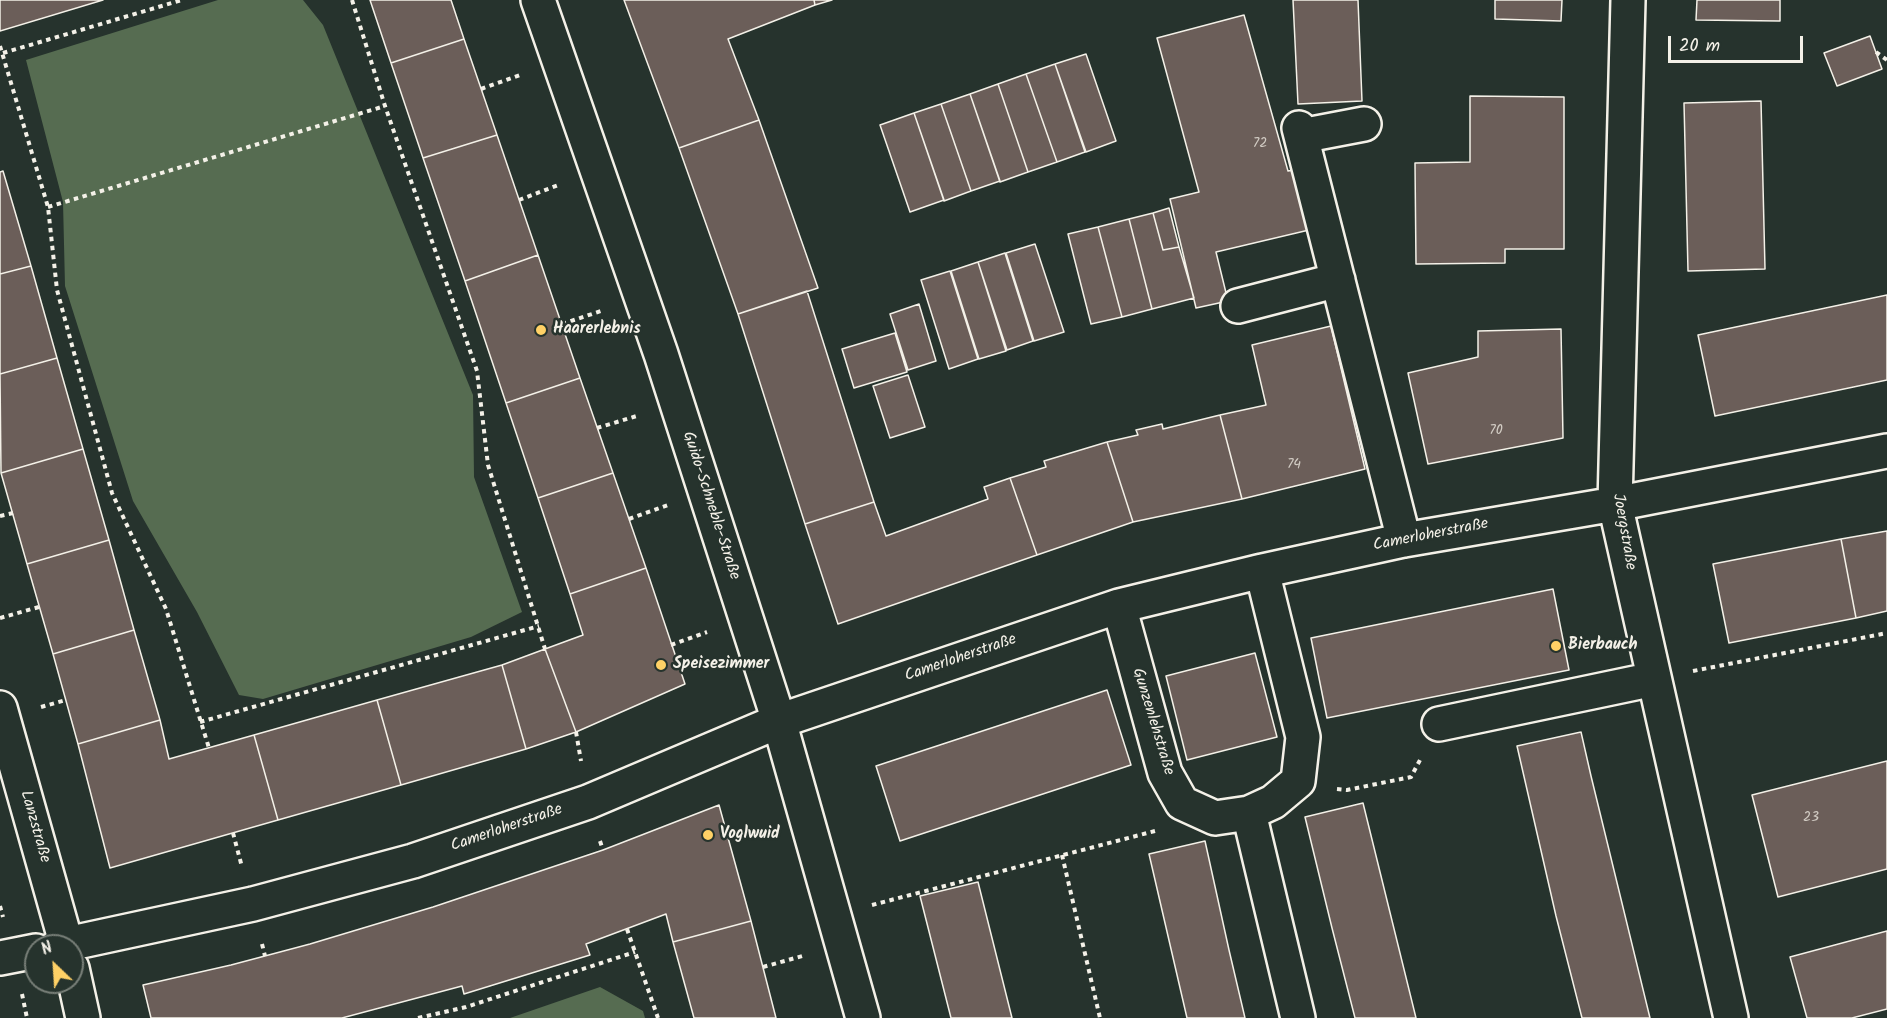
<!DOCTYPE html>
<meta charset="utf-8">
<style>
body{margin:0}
#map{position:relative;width:1887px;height:1018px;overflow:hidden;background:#26332d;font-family:Kalam,sans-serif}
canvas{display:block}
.north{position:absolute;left:24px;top:934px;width:60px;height:60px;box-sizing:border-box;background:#26332d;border:2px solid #787f78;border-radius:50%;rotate:335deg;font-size:16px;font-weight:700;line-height:24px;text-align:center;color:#f4f1e8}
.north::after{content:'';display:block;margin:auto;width:21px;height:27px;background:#ffd166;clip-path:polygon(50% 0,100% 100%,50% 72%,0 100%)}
.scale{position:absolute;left:1668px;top:36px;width:135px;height:27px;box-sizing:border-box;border:3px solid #f4f1e8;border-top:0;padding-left:8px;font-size:18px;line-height:21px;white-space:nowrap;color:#f4f1e8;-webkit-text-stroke:4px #26332d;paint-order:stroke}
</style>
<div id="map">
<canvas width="1887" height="1018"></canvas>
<div class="north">N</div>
<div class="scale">20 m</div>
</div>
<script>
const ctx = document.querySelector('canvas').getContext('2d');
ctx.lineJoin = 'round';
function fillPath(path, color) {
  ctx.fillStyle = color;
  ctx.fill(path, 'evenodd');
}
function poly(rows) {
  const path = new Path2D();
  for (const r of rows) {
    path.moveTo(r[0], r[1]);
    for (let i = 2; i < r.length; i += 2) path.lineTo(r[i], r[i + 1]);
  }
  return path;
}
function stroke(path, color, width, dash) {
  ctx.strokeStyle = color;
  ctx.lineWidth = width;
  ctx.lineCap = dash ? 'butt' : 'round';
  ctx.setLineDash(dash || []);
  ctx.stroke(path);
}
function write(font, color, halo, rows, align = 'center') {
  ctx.font = font + ' Kalam,sans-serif';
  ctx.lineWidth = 5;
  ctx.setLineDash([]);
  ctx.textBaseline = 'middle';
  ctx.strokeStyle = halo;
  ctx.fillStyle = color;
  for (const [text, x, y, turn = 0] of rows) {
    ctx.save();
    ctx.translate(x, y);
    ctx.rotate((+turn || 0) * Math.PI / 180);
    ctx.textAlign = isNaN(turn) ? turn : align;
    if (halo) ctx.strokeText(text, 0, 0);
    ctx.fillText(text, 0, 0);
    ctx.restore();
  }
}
fillPath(poly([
 [218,0,303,0,323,25,473,395,474,477,522,612,471,637,263,699,239,695,197,612,133,501,65,286,63,202,26,60],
 [600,987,643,1011,645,1018,510,1018]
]), '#566c51');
const building = poly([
 [0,0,103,0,0,31,0,0],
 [370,0,451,0,464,39,391,63,370,0],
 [624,0,814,0,815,5,728,39,759,120,679,148,624,0],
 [814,0,832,0,815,5,814,0],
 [1293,0,1358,0,1362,101,1298,104,1293,0],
 [1495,0,1562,0,1561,21,1495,19,1495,0],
 [1697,0,1780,0,1780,21,1696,20,1697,0],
 [1244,15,1288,171,1294,170,1309,230,1216,252,1228,301,1196,308,1170,199,1199,192,1157,38,1244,15],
 [1870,36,1882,69,1837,86,1824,53,1870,36],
 [464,39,497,135,423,158,391,63,464,39],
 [1086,54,1116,141,1086,152,1055,64,1086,54],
 [1055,64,1085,152,1057,162,1026,74,1055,64],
 [1026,74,1057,162,1028,172,998,84,1026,74],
 [998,84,1028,172,1000,182,970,94,998,84],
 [970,94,1000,181,971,191,941,104,970,94],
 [1470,96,1564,97,1564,249,1505,249,1505,263,1416,264,1415,163,1470,162,1470,96],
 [1761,101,1765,269,1688,271,1684,103,1761,101],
 [941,104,971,191,944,201,914,113,941,104],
 [914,113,944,200,910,212,880,125,914,113],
 [759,120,818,288,738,314,679,148,759,120],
 [497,135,538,255,465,281,423,158,497,135],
 [3,171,31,266,0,274,0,172,3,171],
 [1169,208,1179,247,1163,250,1153,213,1169,208],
 [1153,213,1163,250,1179,247,1194,298,1152,309,1129,219,1153,213],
 [1129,219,1152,309,1122,317,1098,227,1129,219],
 [1098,227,1122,317,1091,324,1068,234,1098,227],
 [1035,244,1064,332,1034,341,1006,253,1035,244],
 [1005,253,1033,341,1007,350,978,262,1005,253],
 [538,255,580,378,506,403,465,281,538,255],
 [978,262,1006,351,979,359,951,271,978,262],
 [31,266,57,358,0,374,0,274,31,266],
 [950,271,978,359,949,369,921,280,950,271],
 [807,291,874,502,805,524,738,314,807,291],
 [1887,295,1887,380,1715,416,1698,335,1887,295],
 [919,304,936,361,908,370,890,314,919,304],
 [1331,326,1365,469,1242,499,1220,415,1266,405,1252,345,1331,326],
 [1561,329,1563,438,1428,464,1408,373,1478,357,1478,331,1561,329],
 [895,333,907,372,854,388,842,349,895,333],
 [57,358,83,449,1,473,0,374,57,358],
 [908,375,925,427,890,438,873,386,908,375],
 [580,378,613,473,538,498,506,403,580,378],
 [1220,415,1242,499,1133,522,1107,442,1138,435,1136,430,1162,424,1163,429,1220,415],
 [1107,442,1133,522,1037,555,1010,478,1046,467,1044,461,1107,442],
 [83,449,109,540,27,564,1,473,83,449],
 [613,473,646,568,570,594,538,498,613,473],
 [1010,478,1037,555,838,624,805,524,874,502,886,536,988,499,984,487,1010,478],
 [1887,531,1887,611,1856,618,1841,539,1887,531],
 [1841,539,1856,618,1729,643,1713,564,1841,539],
 [109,540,134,630,53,654,27,564,109,540],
 [646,568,685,684,576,732,545,649,583,635,570,594,646,568],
 [1553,589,1569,670,1327,718,1311,638,1553,589],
 [134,630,160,720,78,744,53,654,134,630],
 [545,649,576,732,526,749,502,665,545,649],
 [1255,653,1277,737,1187,760,1166,676,1255,653],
 [502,665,526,749,401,785,377,700,502,665],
 [1107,690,1131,765,900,841,876,766,1107,690],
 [377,700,401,785,278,820,254,735,377,700],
 [160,720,169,759,254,735,278,820,110,868,78,744,160,720],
 [1581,732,1591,776,1650,1018,1582,1018,1556,916,1517,746,1581,732],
 [1887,761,1887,869,1778,897,1752,795,1887,761],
 [1363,803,1416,1018,1355,1018,1332,928,1305,817,1363,803],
 [719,805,751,921,673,942,666,914,586,944,590,955,464,994,462,986,342,1018,151,1018,143,985,231,965,310,944,433,907,603,850,719,805],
 [1205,841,1229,950,1245,1018,1187,1018,1149,854,1205,841],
 [978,882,1012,1018,951,1018,920,896,978,882],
 [751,921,776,1018,694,1018,673,942,751,921],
 [1887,931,1887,1009,1852,1018,1807,1018,1790,957,1887,931]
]);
fillPath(building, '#6b5e59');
stroke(building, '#f4f1e8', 1.5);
const minor = poly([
 [538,0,661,354,779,721,863,1018],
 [1628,0,1615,504,1731,1018],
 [1299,128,1404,540],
 [1301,136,1364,124],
 [1238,306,1338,280],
 [1119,606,1165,773,1182,803,1215,818,1249,813,1273,802,1298,781,1303,737,1262,571],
 [0,708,67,946],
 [1439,724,1654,679],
 [1249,813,1298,1018],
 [58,946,253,904,413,861,588,802,779,721,1119,606,1262,571,1404,540,1615,504,1887,451],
 [0,958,36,951],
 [72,968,83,1018]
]);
stroke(minor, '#f4f1e8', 38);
stroke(poly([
 [352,0,385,106,477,371,488,465,545,649],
 [0,46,48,207,57,290,112,493,166,609,209,748],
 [1876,52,1887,60],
 [3,53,182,0],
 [481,89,523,74],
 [519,200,561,184],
 [48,207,385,106],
 [562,324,604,310],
 [597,428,640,415],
 [0,516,13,513],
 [629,519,668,505],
 [0,618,39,607],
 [671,645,707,632],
 [1693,671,1887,633],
 [41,707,66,700],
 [200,722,539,626],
 [576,732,581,761],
 [1337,789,1347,790,1411,777,1420,760],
 [233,833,242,867],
 [600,841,603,850],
 [1062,855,1100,1018],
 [872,905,1155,831],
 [0,906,3,917],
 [627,929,658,1018],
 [262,944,265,956],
 [763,967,806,955],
 [22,994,27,1018],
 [418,1018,466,1007,635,952]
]), '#f4f1e8', 4, [4.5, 4.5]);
stroke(minor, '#26332d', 33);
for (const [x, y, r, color] of [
 [541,330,6,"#ffd166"],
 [1556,646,6,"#ffd166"],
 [661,665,6,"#ffd166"],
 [708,835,6,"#ffd166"]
]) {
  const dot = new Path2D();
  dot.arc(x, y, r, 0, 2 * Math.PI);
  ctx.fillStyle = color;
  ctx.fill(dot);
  stroke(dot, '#26332d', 2);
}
write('14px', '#d2ccc4', null, [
 ["72",1260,145],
 ["70",1496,432],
 ["74",1294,466],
 ["23",1811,819]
]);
write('bold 16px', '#f4f1e8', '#26332d', [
 ["Haarerlebnis",553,330],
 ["Bierbauch",1568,646],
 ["Speisezimmer",673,665],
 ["Voglwuid",720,835]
], 'left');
write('16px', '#f4f1e8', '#26332d', [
 ["Guido-Schneble-Straße",710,506,72],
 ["Joergstraße",1623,532,80],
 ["Camerloherstraße",1431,536,-11],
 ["Camerloherstraße",961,659,-19],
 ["Gunzenlehstraße",1152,722,73],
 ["Lanzstraße",34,827,74],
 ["Camerloherstraße",507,829,-19]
]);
</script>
